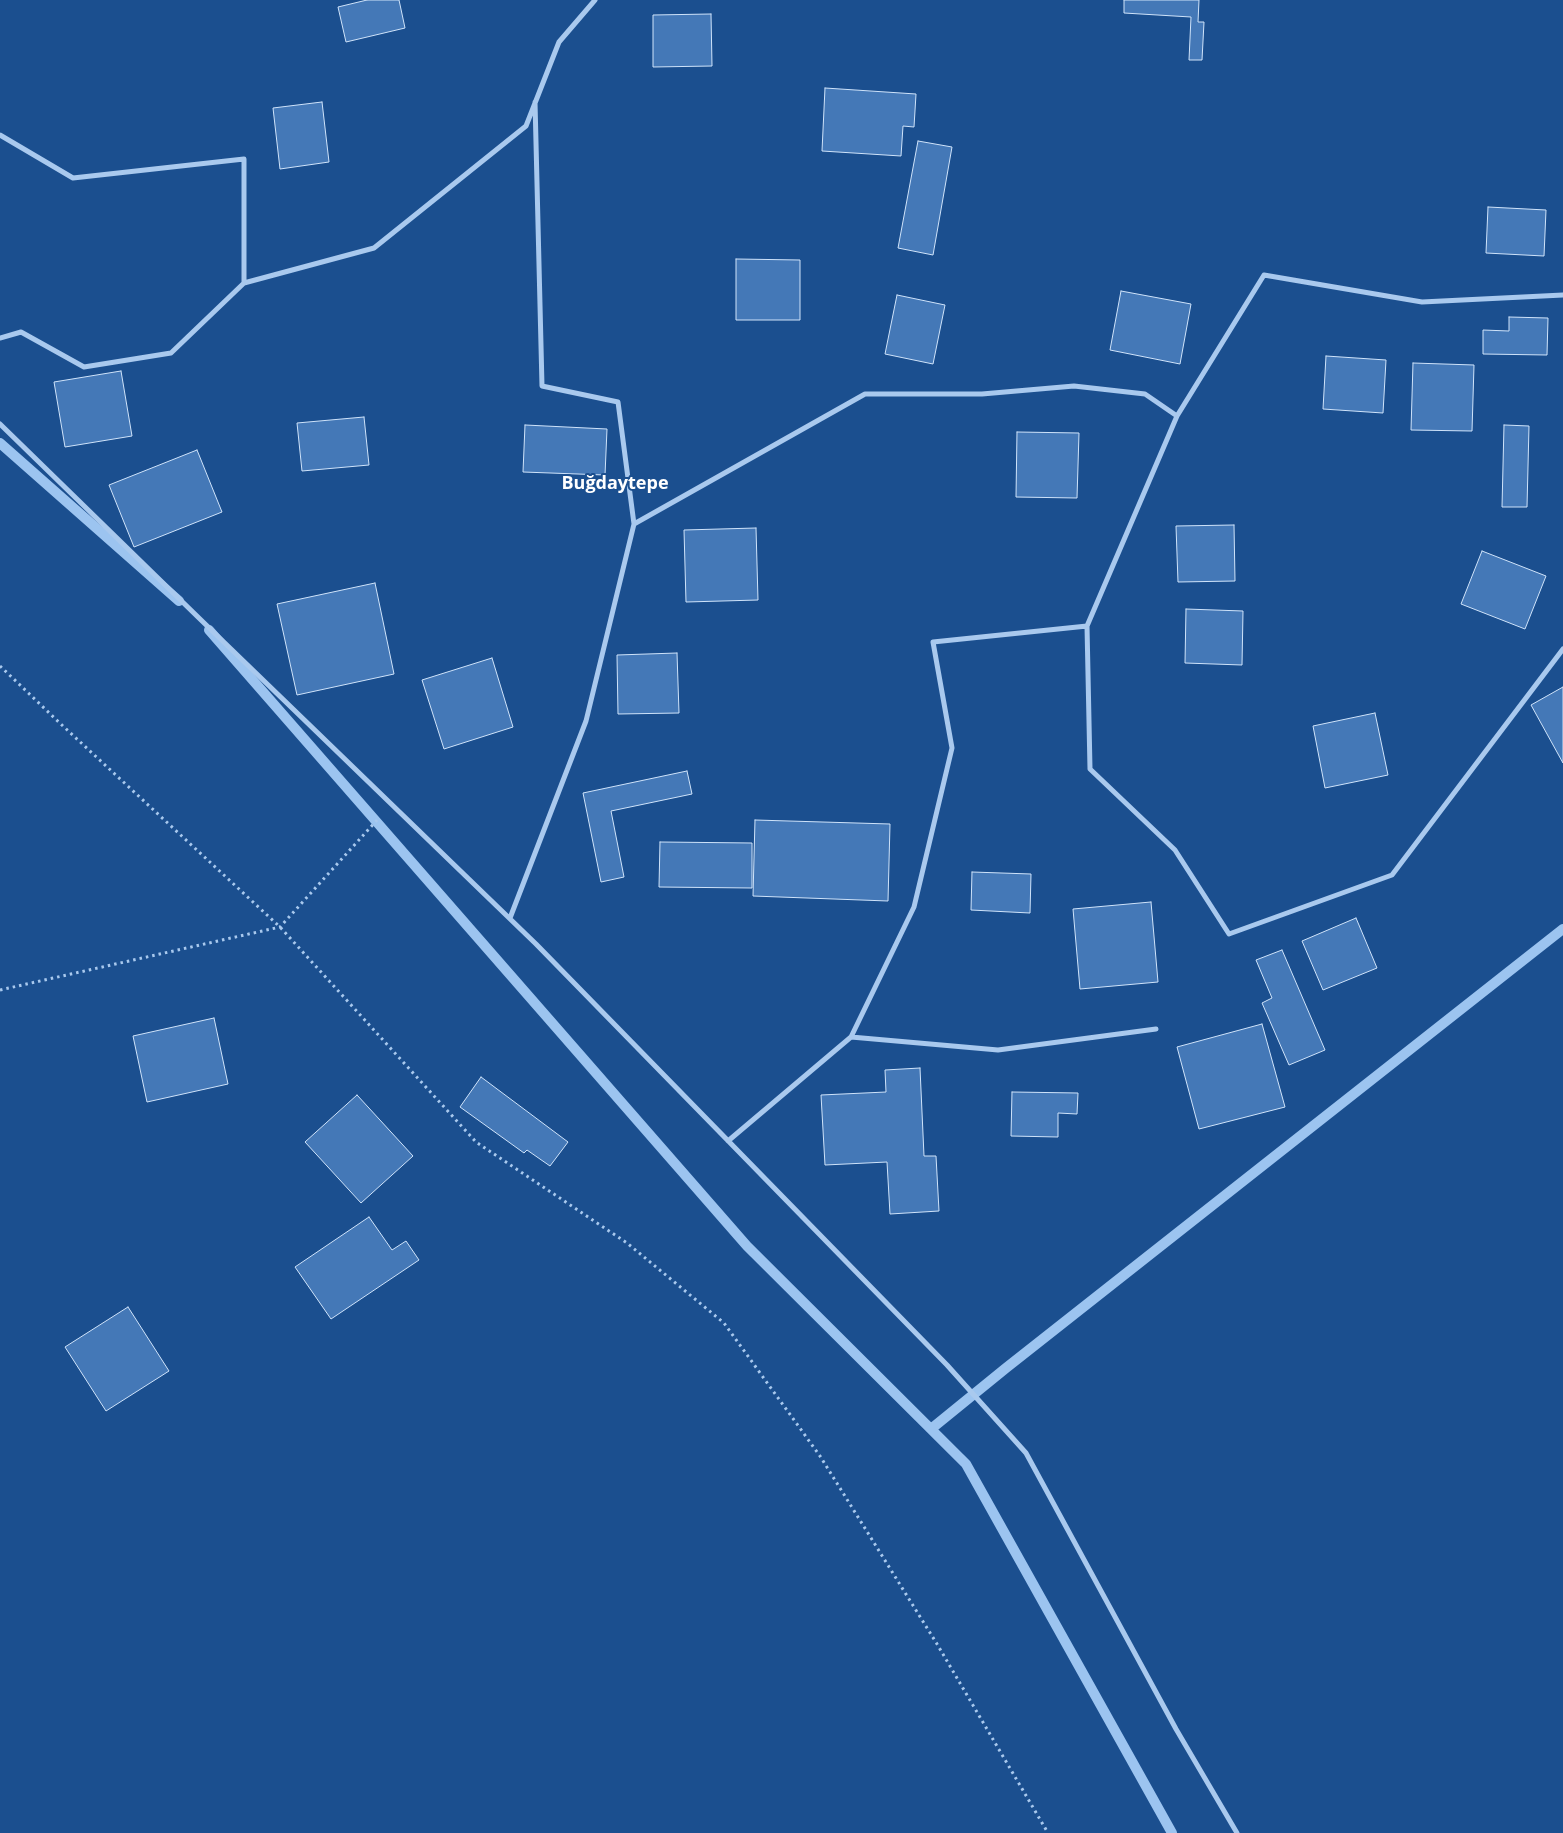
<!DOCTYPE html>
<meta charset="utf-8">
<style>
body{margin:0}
canvas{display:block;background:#1b4f8f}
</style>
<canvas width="1563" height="1833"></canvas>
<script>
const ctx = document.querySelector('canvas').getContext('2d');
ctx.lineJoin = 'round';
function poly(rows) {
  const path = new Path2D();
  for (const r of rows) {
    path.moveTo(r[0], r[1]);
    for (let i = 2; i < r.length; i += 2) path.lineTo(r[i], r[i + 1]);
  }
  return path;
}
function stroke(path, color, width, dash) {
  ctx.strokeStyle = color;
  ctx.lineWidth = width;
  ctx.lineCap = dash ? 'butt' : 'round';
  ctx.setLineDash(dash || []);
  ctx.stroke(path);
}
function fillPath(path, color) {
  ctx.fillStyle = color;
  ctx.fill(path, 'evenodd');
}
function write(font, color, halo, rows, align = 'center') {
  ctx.font = font + ' "Open Sans",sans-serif';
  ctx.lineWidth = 4;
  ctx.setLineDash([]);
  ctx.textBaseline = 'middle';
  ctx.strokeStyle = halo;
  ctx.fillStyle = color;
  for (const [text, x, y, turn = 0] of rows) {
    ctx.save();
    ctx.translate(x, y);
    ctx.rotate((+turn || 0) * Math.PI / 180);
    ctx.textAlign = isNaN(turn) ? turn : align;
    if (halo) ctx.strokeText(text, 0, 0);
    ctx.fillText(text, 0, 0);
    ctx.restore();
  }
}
stroke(poly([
 [0,443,179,601],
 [209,630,747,1246,966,1464,1172,1833],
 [931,1429,1006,1368,1563,929]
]), '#9cc4f0', 10);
const building = poly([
 [367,0,399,0,405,28,346,42,338,7,367,0],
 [1124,0,1199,0,1198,22,1204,22,1202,60,1189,60,1191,17,1124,13,1124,0],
 [711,14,712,66,653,67,653,15,711,14],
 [825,88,916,94,914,127,903,126,901,156,822,151,825,88],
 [322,102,329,162,280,169,273,108,322,102],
 [918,141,952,147,933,255,898,248,918,141],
 [1488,207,1546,210,1544,256,1486,253,1488,207],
 [736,259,800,260,800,320,736,320,736,259],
 [1121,291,1191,304,1180,364,1110,350,1121,291],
 [897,295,945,305,933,364,885,354,897,295],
 [1509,317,1548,318,1547,355,1483,354,1483,330,1509,331,1509,317],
 [1326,356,1386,360,1383,413,1323,409,1326,356],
 [1413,363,1474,365,1472,431,1411,430,1413,363],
 [121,371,132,436,65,447,54,382,121,371],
 [364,417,369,465,302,471,297,423,364,417],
 [525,425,607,429,605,475,523,472,525,425],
 [1504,425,1529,426,1527,507,1502,507,1504,425],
 [1017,432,1079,433,1077,498,1016,497,1017,432],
 [197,450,222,512,134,547,109,485,197,450],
 [1234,525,1235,581,1178,582,1176,526,1234,525],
 [756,528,758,600,686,602,684,530,756,528],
 [1482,551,1546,576,1525,629,1461,604,1482,551],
 [375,583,394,674,297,695,277,604,375,583],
 [1186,609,1243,611,1242,665,1185,663,1186,609],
 [677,653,679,713,618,714,617,655,677,653],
 [492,658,513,727,444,749,422,680,492,658],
 [1563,687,1563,763,1531,705,1563,687],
 [1375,713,1388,775,1325,788,1313,726,1375,713],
 [687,771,692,794,611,811,624,877,601,882,583,793,687,771],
 [755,820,890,824,888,901,753,896,755,820],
 [660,842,752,843,752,888,659,887,660,842],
 [972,872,1031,874,1030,913,971,910,972,872],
 [1151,902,1158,982,1080,989,1073,909,1151,902],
 [1356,918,1377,968,1323,990,1302,941,1356,918],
 [1282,950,1325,1050,1289,1065,1262,1003,1272,998,1256,960,1282,950],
 [214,1018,228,1084,147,1102,133,1036,214,1018],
 [1262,1024,1285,1107,1199,1129,1177,1047,1262,1024],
 [920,1068,924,1156,936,1156,939,1211,890,1214,887,1162,825,1165,821,1095,886,1092,885,1070,920,1068],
 [481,1077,568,1142,550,1166,527,1150,524,1153,460,1107,481,1077],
 [1012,1092,1078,1093,1077,1114,1058,1113,1058,1137,1011,1136,1012,1092],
 [357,1095,413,1156,361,1203,305,1142,357,1095],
 [369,1217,392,1250,406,1241,419,1260,331,1319,295,1267,369,1217],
 [128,1307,169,1371,106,1411,65,1347,128,1307]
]);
fillPath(building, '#4478b7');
stroke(building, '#cfe3fa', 1);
stroke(poly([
 [0,666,64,727,280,927,476,1142,627,1243,724,1323,820,1456,937,1644,1048,1833],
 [0,990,280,927,378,819]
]), '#a9c9ee', 3, [2.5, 4]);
stroke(poly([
 [535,102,542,386,618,402,634,524],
 [0,135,73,178,244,159,244,283,171,353,84,367,21,332,0,338],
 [244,283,374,248,526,126,559,42,595,0],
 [1563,295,1422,302,1264,275,1177,416,1087,626,1090,769,1175,850,1229,934,1392,875,1563,649],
 [0,424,201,620,536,944,947,1365,1026,1453,1176,1729,1237,1833],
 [510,918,586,721,634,524,865,394,982,394,1074,386,1145,394,1177,416],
 [851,1037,998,1050,1156,1029],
 [728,1141,851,1037,914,907,952,748,933,642,1087,626]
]), '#a9c9ee', 5);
write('bold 18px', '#fff', '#1b4f8f', [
 ["Buğdaytepe",615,484]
]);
</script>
